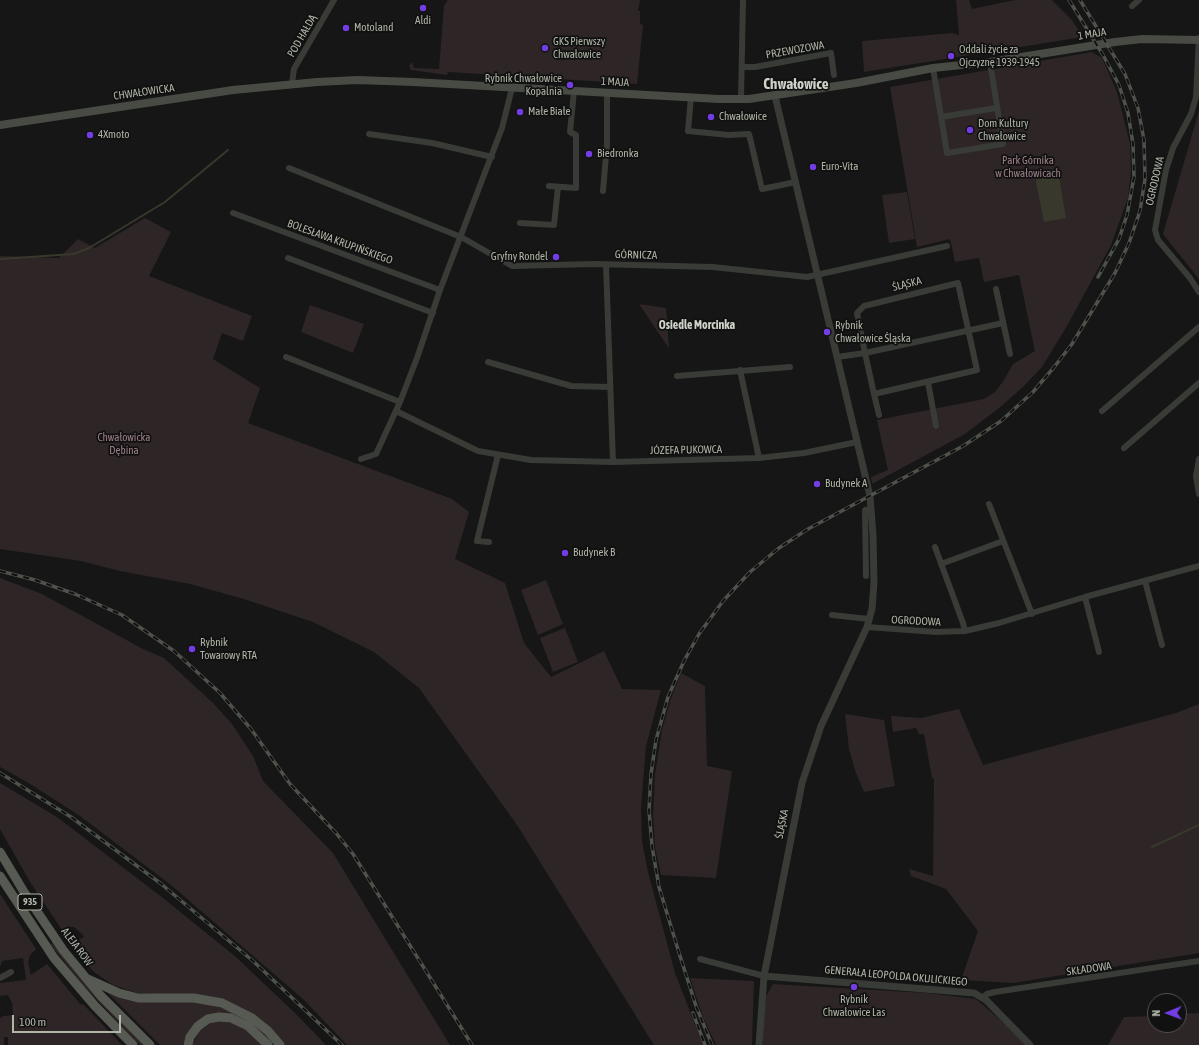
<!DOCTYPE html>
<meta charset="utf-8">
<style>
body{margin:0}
#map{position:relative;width:1199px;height:1045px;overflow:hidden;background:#151615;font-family:"Asap Condensed",sans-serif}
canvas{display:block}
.north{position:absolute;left:1147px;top:993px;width:40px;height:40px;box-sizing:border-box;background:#101110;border:1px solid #50534c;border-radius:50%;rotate:269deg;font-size:11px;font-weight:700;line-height:16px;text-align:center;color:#b0b5a7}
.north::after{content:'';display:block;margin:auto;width:14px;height:18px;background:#733de5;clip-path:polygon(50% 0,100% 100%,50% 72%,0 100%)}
.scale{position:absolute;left:12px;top:1015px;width:109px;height:18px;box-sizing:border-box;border:2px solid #b0b5a7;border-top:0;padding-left:5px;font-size:12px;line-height:14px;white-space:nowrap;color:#b0b5a7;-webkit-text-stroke:3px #101110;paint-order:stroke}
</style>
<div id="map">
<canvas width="1199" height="1045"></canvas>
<div class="north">N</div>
<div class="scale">100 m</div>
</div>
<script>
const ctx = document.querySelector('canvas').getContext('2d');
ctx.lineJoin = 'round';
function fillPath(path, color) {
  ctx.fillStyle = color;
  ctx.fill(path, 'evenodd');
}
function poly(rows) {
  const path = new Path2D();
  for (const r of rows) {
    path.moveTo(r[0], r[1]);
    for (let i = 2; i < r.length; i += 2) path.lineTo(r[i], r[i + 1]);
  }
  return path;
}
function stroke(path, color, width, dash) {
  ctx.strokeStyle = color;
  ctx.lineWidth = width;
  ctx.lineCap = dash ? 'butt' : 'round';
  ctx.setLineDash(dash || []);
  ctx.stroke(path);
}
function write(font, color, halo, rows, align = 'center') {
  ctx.font = font + ' "Asap Condensed",sans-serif';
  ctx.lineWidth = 3.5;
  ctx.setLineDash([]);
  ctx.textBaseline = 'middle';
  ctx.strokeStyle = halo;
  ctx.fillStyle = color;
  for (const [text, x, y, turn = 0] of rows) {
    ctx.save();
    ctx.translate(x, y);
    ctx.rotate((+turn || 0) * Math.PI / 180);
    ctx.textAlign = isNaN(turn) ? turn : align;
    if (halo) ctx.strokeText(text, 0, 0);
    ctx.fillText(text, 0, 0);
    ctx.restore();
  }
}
fillPath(poly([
 [448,0,640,0,638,11,640,11,640,24,643,25,637,84,448,72,447,75,411,70,409,66,412,62,414,68,439,69,444,6],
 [956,0,969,0,972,9,1015,0,1052,0,1072,20,1083,37,864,72,862,41,952,33,959,35],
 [1092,52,1102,58,1117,92,1130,144,1131,171,1128,198,1111,245,1067,326,1042,367,1023,387,999,408,965,434,872,484,871,477,888,470,877,420,984,399,995,392,1004,380,1013,364,1035,351,1019,275,984,282,979,258,955,262,950,239,917,247,890,87],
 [1199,111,1199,279,1163,234],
 [907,192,915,239,889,243,882,195],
 [145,218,171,232,149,276,252,316,243,341,222,333,213,359,260,388,248,423,452,499,469,512,455,559,505,583,524,643,551,677,604,651,622,689,661,690,646,746,641,808,642,841,648,872,675,973,703,1045,654,1045,517,825,419,688,374,652,313,622,244,599,190,584,120,571,81,561,0,549,0,256,59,258,78,239,95,248],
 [639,304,666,308,669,348,668,347],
 [310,305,364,324,353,353,301,332],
 [0,578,42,594,143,649,164,658,213,703,232,724,253,756,263,781,333,853,450,1045,347,1045,304,1000,171,885,80,816,27,782,0,767],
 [546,580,563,624,538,635,521,590],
 [565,628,578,662,553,672,540,638],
 [681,673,705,686,707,766,732,771,716,878,661,875,655,847,653,816,655,774,662,730,670,701],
 [1199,704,1199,953,1013,983,961,980,978,931,946,889,911,876,909,869,933,876,934,779,932,778,924,734,919,734,916,728,893,732,891,716,921,718,959,709,983,765,1176,713],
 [845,714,884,720,895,786,864,792,856,773,849,749],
 [0,783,57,817,163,898,236,957,296,1014,326,1045,285,1045,258,1017,229,1002,214,997,137,993,113,985,94,972,69,945,84,937,83,935,74,927,69,927,62,930,30,882,0,829],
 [0,894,36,949,30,955,28,962,31,975,47,964,81,1005,83,1004,122,1045,8,1045,8,1037,4,1037,4,1045,0,1045,0,1018,3,1016,13,1015,12,1003,8,995,0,996,0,983,26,980,23,958,2,961,0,967],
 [52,943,93,993,144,1045,140,1045,128,1033,84,986,50,944],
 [690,978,754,981,752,1045,716,1045,703,1017],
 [773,984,927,993,976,999,1027,1043,1025,1045,763,1045,762,1036,766,996],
 [108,993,197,1002,222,1008,239,1014,262,1031,275,1045,248,1022,197,1021,188,1032,183,1045,160,1045],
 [1199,1013,1199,1045,1108,1045,1124,1017,1155,1016,1155,1025,1179,1025,1179,1014],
 [221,1021,232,1023,245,1029,264,1045,192,1045,201,1029,211,1023]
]), '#2e2527');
fillPath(poly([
 [1058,171,1066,218,1044,222,1035,176]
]), '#38392c');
stroke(poly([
 [0,259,74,254,89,248,165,202,228,150],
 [1152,847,1199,825]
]), '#38392c', 2);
stroke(poly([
 [1132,6,1139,0],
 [1199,38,1196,97,1191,114,1173,148,1166,170,1155,230,1158,240,1190,278,1199,292],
 [742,67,755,67,831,53,834,75],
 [933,68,947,153,1003,144,990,62],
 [292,83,294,69,334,0],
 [691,97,688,131,729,135,749,134,762,189,796,182],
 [741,99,743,0],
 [941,117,996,108],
 [369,134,432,143,492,157],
 [289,168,461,237,512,266,595,264,713,267,807,277,947,246],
 [549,186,576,188,576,135,570,132,574,91],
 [603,191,607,144,607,93],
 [233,213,440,290],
 [520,223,554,225,558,187],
 [288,258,433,313],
 [606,265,613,462],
 [996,289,1010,354],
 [286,357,400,402],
 [837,357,865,353,1003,323],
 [488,362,571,386,610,387],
 [740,370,759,458],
 [677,376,790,367],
 [928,382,936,426],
 [874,394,977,370,958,283,864,306,857,313,865,353,874,394,879,415],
 [396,411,478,451,531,460,613,462,759,458,804,453,857,442],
 [1102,411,1199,327],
 [1124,448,1199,383],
 [361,459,376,454,400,402,417,358,440,290,502,128,512,88],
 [1199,459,1196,476,1199,494],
 [989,504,1032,614],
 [489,542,477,541,498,455],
 [935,547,963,623,965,631],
 [941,564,1003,541],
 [866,576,865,510,871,509],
 [1145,581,1162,645],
 [1085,597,1099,652],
 [832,615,869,619],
 [867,627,936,632,965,631,999,623,1085,597,1199,566],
 [700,959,764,976],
 [0,978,11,972],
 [983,997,987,994,995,992,1199,961]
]), '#383b36', 6);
stroke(poly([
 [764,976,974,993,986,1000,1030,1045],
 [759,1045,764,976,802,783,821,726,867,627,872,609,874,583,873,535,870,496,775,96]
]), '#383b36', 7);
stroke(poly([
 [0,125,233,90,317,82,357,80,413,82,719,99,749,99,856,83,933,68,990,62,1115,42,1142,39,1199,40]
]), '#484b44', 8);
stroke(poly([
 [0,852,24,892,63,950,100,995,150,1045],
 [0,876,54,958,95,1006,133,1045],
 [88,979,119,993,138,998,194,998,222,1003,252,1018,268,1031,280,1045],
 [188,1045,190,1037,198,1026,208,1019,219,1017,231,1018,248,1026,268,1045]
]), '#565a52', 9);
const rail = poly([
 [1069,0,1103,55,1119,85,1128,113,1133,144,1134,177,1127,215,1119,239,1098,277],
 [0,571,35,580,75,594,122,615,174,651,220,693,251,729,290,784,336,833,353,854,472,1045],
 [0,773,71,817,160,883,253,961,342,1045],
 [693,1013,705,1045],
 [712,1045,696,1006,680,956,659,887,652,846,649,810,651,774,656,740,668,697,684,661,699,634,723,601,750,572,779,548,808,529,963,446,1001,421,1033,392,1055,366,1072,344,1115,273,1129,243,1140,211,1145,179,1144,140,1138,108,1125,74,1080,0]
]);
stroke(rail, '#4f524b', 3.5);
stroke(rail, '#101110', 2, [6]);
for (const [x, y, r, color] of [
 [423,8,4,"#733de5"],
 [346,28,4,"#733de5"],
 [545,48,4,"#733de5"],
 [951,56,4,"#733de5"],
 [570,85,4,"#733de5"],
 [520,112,4,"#733de5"],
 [711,117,4,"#733de5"],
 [970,130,4,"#733de5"],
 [90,135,4,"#733de5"],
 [589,154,4,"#733de5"],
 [813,167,4,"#733de5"],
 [556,257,4,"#733de5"],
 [827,332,4,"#733de5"],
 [817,484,4,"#733de5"],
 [565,553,4,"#733de5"],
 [192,649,4,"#733de5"],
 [854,987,4,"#733de5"]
]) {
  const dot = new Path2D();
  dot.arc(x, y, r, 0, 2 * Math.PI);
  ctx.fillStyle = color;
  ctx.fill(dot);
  stroke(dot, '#101110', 1.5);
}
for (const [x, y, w] of [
 [30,902,24]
]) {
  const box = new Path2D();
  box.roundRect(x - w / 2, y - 8, w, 16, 3);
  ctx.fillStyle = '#101110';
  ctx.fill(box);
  stroke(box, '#b0b5a7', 1);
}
write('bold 10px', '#b0b5a7', null, [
 ["935",30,902]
]);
write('11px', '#b0b5a7', '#101110', [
 ["Aldi",423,21,"center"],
 ["Motoland",354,28],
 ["GKS Pierwszy",553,42],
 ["Chwałowice",553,55],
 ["Oddali życie za",959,50],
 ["Ojczyznę 1939-1945",959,63],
 ["Rybnik Chwałowice",562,79,"right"],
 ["Kopalnia",562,92,"right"],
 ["Małe Białe",528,112],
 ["Chwałowice",719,117],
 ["Dom Kultury",978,124],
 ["Chwałowice",978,137],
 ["4Xmoto",98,135],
 ["Biedronka",597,154],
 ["Euro-Vita",821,167],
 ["Gryfny Rondel",548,257,"right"],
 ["Rybnik",835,326],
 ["Chwałowice Śląska",835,339],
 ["Budynek A",825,484],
 ["Budynek B",573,553],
 ["Rybnik",200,643],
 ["Towarowy RTA",200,656],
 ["Rybnik",854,1000,"center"],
 ["Chwałowice Las",854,1013,"center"]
], 'left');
write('11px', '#b0b5a7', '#101110', [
 ["1 MAJA",1092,34,-9],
 ["POD HAŁDĄ",302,36,-60],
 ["PRZEWOZOWA",795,50,-10],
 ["1 MAJA",615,82,3],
 ["CHWAŁOWICKA",144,92,-8],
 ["OGRODOWA",1155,181,-77],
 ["BOLESŁAWA KRUPIŃSKIEGO",340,242,20],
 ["GÓRNICZA",636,255,1],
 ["ŚLĄSKA",907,284,-14],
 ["JÓZEFA PUKOWCA",686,450,-1],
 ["OGRODOWA",916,621,3],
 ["ŚLĄSKA",782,824,-79],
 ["ALEJA ROW",77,947,53],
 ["SKŁADOWA",1089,969,-8],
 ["GENERAŁA LEOPOLDA OKULICKIEGO",896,976,5]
]);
write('11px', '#9f7f88', '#101110', [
 ["Park Górnika",1028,161],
 ["w Chwałowicach",1028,174],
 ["Chwałowicka",124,438],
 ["Dębina",124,451]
]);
write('bold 12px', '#ced2c8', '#101110', [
 ["Osiedle Morcinka",697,325]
]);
write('bold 15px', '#ced2c8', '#101110', [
 ["Chwałowice",796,84]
]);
</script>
